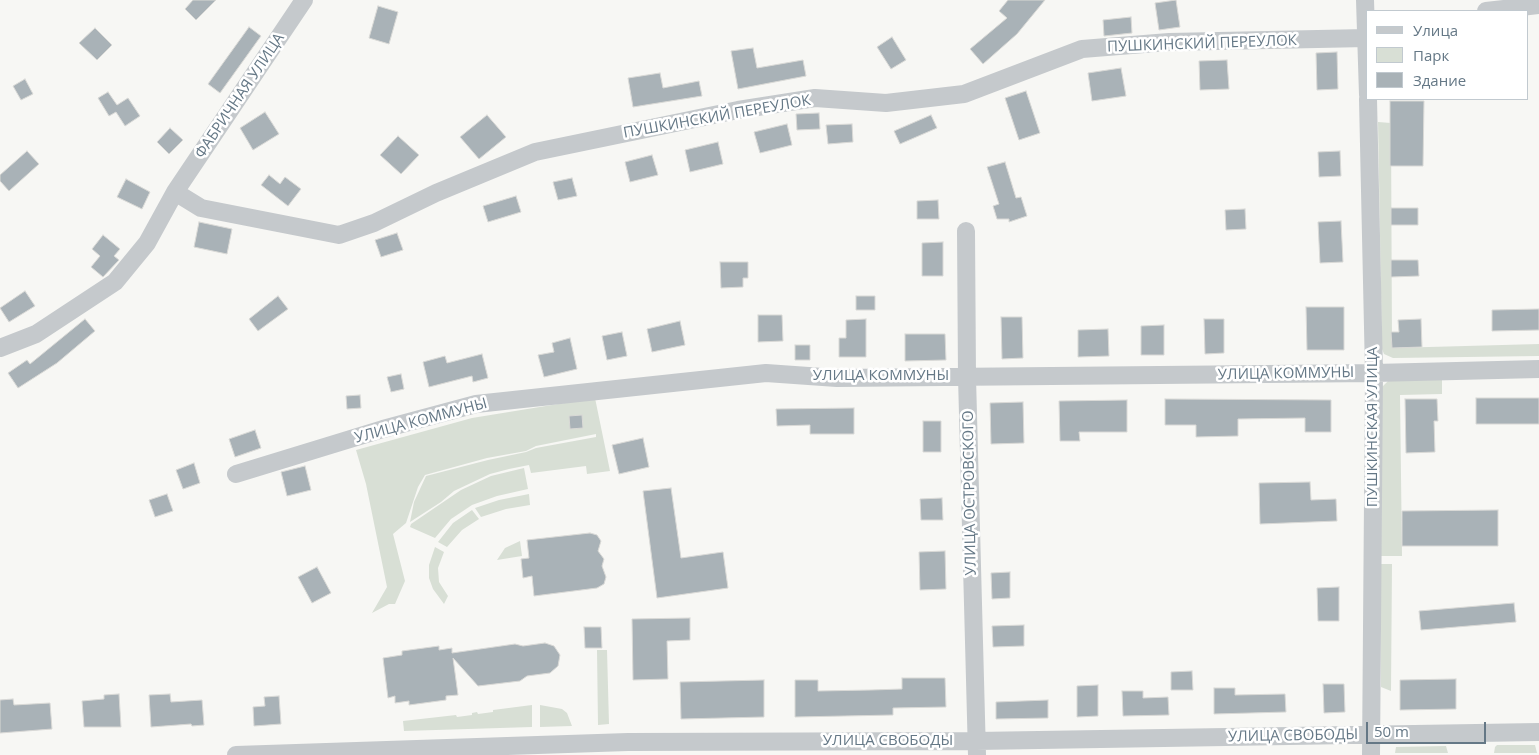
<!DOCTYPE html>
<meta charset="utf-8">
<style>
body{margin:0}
#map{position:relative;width:1539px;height:755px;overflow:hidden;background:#f7f7f4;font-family:"Open Sans",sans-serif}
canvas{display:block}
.legend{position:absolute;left:1366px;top:10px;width:162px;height:90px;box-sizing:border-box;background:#fff;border:1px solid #c1c9cf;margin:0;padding:6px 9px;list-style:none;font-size:15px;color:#657886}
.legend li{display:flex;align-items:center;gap:10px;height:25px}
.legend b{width:25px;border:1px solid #c1c9cf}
.scale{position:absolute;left:1366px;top:722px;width:120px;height:22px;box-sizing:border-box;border:2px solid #657886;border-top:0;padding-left:6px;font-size:15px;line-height:18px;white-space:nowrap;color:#657886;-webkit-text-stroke:4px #fff;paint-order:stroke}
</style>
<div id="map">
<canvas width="1539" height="755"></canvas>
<ul class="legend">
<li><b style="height:6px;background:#c5c9cc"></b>Улица</li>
<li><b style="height:14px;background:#d8dfd5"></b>Парк</li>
<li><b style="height:14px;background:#a9b2b7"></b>Здание</li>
</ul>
<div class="scale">50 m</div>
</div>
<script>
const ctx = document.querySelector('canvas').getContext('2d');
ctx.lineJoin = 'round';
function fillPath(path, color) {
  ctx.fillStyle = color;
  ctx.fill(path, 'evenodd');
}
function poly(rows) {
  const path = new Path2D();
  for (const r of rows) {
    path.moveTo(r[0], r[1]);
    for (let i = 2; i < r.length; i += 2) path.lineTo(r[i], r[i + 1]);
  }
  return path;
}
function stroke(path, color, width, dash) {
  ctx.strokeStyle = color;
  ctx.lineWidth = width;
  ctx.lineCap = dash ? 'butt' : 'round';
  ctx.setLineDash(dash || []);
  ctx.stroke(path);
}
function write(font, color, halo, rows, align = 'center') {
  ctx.font = font + ' "Open Sans",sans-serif';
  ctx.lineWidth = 5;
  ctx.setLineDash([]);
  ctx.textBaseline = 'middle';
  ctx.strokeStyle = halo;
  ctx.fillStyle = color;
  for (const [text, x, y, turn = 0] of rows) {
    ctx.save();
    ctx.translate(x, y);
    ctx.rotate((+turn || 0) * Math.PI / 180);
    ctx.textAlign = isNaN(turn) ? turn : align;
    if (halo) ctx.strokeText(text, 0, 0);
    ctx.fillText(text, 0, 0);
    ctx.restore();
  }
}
fillPath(poly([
 [1378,122,1391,123,1392,348,1539,344,1539,356,1393,358,1384,354,1382,349],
 [1442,379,1442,394,1400,395,1402,556,1381,556,1382,387,1388,381],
 [595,398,610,471,587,474,586,466,531,473,529,465,509,469,490,474,454,491,441,502,410,522,414,502,426,476,488,460,526,452,536,448,596,437,596,434,536,446,526,451,487,458,425,475,418,487,406,523,393,534,405,581,395,604,389,604,372,613,387,587,366,484,356,450,472,418],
 [524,468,528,489,497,496,472,505,451,519,435,538,410,527,411,524,461,490,491,476],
 [529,494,530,505,506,509,481,517,475,508,499,500],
 [472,510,479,519,462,530,447,547,438,542,453,523],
 [520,541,522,556,497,560,505,548],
 [435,547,444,552,438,568,439,582,448,596,444,604,433,589,429,578,429,565],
 [1381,564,1392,564,1391,691,1381,687],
 [597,650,607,650,609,724,598,725],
 [532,705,532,727,404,731,403,721,456,715,457,717,472,715,472,713,477,712,478,714,493,712,493,710],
 [540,705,562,709,567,713,572,726,540,727],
 [1497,745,1535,745,1537,753,1494,753,1495,747],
 [1446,746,1448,753,1395,753,1396,747]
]), '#d8dfd5');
const building = poly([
 [193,0,216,0,196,20,185,9,193,0],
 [1008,0,1045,0,1017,34,983,64,970,49,1007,18,999,11,1008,0],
 [1176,0,1180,27,1159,30,1155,3,1176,0],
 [378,6,398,12,389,44,369,38,378,6],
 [1131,17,1132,33,1104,36,1103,20,1131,17],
 [249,27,261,36,220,93,208,84,249,27],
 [95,28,112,45,97,60,79,43,95,28],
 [892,37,906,60,891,69,877,47,892,37],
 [753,48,757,68,803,60,806,76,738,89,731,51,753,48],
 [1337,52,1338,89,1317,90,1316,53,1337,52],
 [1227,60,1229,89,1200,90,1199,61,1227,60],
 [1121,68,1126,96,1092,101,1088,73,1121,68],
 [660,73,663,88,699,81,702,96,633,107,628,78,660,73],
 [25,79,33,94,21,100,13,86,25,79],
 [1026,91,1040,133,1019,140,1005,98,1026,91],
 [108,92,117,105,128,98,140,116,125,126,116,112,109,116,98,98,108,92],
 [1390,101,1424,101,1423,166,1390,166,1390,101],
 [265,112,279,134,253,150,240,128,265,112],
 [819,113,820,129,797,130,796,114,819,113],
 [487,115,506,137,479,159,460,137,487,115],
 [931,115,937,128,900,144,894,131,931,115],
 [787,124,792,145,760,153,754,132,787,124],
 [852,124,853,142,828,144,826,125,852,124],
 [170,128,183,140,169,154,157,142,170,128],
 [398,136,419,155,401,174,380,155,398,136],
 [718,142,723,164,690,172,685,150,718,142],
 [27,151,39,164,9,191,0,181,0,175,27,151],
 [1340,151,1341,176,1319,177,1318,152,1340,151],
 [652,155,658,175,630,182,625,162,652,155],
 [1005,162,1016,198,1021,197,1027,216,1009,222,1009,219,997,219,993,206,999,204,987,167,1005,162],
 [269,175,280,184,285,177,301,189,288,206,261,185,269,175],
 [572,178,577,196,558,200,553,182,572,178],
 [126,179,150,192,142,209,117,197,126,179],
 [516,196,521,212,488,222,483,206,516,196],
 [938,200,939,219,917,219,917,201,938,200],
 [1391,208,1418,208,1418,225,1391,225,1391,208],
 [1245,209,1246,229,1226,230,1225,210,1245,209],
 [1341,221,1343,262,1320,263,1318,222,1341,221],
 [199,222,232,229,227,254,194,247,199,222],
 [397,233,403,250,381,257,375,240,397,233],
 [103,235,120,249,114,256,119,260,103,277,91,267,100,256,92,249,103,235],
 [943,242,943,276,922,276,922,243,943,242],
 [1391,260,1418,260,1419,276,1391,277,1391,260],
 [720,262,748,262,748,278,743,278,743,287,721,288,720,262],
 [25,291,35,306,9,322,0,308,25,291],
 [278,296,288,309,258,331,249,319,278,296],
 [856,296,875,296,875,310,856,310,856,296],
 [1306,307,1344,307,1344,350,1307,350,1306,307],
 [1539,309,1539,330,1492,331,1492,310,1539,309],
 [758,315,782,315,783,341,758,342,758,315],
 [1001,317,1022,317,1023,358,1002,359,1001,317],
 [85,319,95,331,57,363,18,388,8,373,27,360,30,364,85,319],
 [866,319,866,357,839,357,839,338,846,338,846,320,866,319],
 [1204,319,1224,319,1224,353,1205,354,1204,319],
 [1421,319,1422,347,1392,348,1391,332,1399,332,1398,320,1421,319],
 [680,321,685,345,652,352,647,329,680,321],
 [1164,325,1164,355,1141,355,1141,326,1164,325],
 [1108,329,1109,356,1078,357,1078,330,1108,329],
 [622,332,627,356,607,360,602,336,622,332],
 [905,334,945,334,946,360,905,361,905,334],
 [570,338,577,369,544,377,538,355,554,352,552,343,570,338],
 [795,345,810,345,810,360,795,360,795,345],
 [482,354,488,378,473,382,472,376,429,387,423,362,445,356,447,363,482,354],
 [401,374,404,389,391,392,387,377,401,374],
 [360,395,361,408,347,409,346,396,360,395],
 [1476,398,1539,398,1539,424,1476,424,1476,398],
 [1165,399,1331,400,1331,432,1305,432,1305,418,1238,419,1238,436,1196,437,1196,425,1165,425,1165,399],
 [1405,399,1437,399,1438,421,1434,421,1435,452,1406,453,1405,399],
 [1127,400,1127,432,1079,432,1080,441,1060,441,1059,401,1127,400],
 [1023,402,1024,443,991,444,990,403,1023,402],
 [854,408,854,434,810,434,810,425,777,426,776,409,854,408],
 [582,415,583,428,570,429,569,416,582,415],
 [923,421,941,421,941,452,923,452,923,421],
 [255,430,261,448,235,457,229,439,255,430],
 [643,438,649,467,619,474,612,445,643,438],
 [194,463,200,483,183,489,176,470,194,463],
 [305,466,311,490,287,496,281,472,305,466],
 [1310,482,1311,500,1336,499,1337,521,1260,524,1259,483,1310,482],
 [671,488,681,558,723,552,728,588,657,598,643,491,671,488],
 [167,494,173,511,155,517,149,500,167,494],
 [942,498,943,520,921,520,920,499,942,498],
 [1498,510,1498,546,1402,546,1402,511,1498,510],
 [590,533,597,535,601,541,598,551,604,559,602,566,606,577,604,584,597,588,534,596,532,576,523,578,522,569,521,559,529,558,527,540,590,533],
 [945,551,946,589,920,590,919,552,945,551],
 [317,567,331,593,312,603,298,577,317,567],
 [1010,572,1010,598,992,599,991,573,1010,572],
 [1339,587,1339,621,1318,621,1317,588,1339,587],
 [1514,603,1516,622,1421,630,1419,611,1514,603],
 [690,618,690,640,667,641,668,679,633,680,632,619,690,618],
 [1024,625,1024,646,993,647,992,626,1024,625],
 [584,627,601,627,602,648,585,648,584,627],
 [545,643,554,646,560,655,558,666,550,673,527,676,520,681,478,686,453,658,458,695,446,696,446,700,409,705,409,701,395,703,395,696,388,698,383,658,402,655,402,651,439,646,439,650,452,648,452,653,515,644,523,646,545,643],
 [1192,671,1193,690,1171,690,1171,672,1192,671],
 [902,678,945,678,946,707,893,708,893,715,795,717,795,680,818,680,818,691,871,690,902,689,902,678],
 [1456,679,1456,709,1400,710,1400,680,1456,679],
 [764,680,764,717,681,719,680,682,764,680],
 [1323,684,1344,684,1345,712,1324,713,1323,684],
 [1098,685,1098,716,1077,717,1077,686,1098,685],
 [1214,688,1235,688,1235,695,1285,694,1286,712,1214,714,1214,688],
 [1122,691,1143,691,1143,698,1168,697,1169,715,1123,716,1122,691],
 [119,694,121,727,84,727,82,701,104,699,104,695,119,694],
 [170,694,171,702,202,700,204,725,192,726,191,724,151,727,149,695,170,694],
 [279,696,281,724,254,726,253,707,265,706,264,697,279,696],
 [13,699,14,705,50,703,52,729,0,733,0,700,13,699],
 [1048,700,1048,718,996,719,996,702,1048,700]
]);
fillPath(building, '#a9b2b7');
stroke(building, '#d9d9d6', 1);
stroke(poly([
 [1365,0,1368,95],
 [1486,11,1539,5],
 [1368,99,1374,373,1371,755],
 [175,192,201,208,339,235,374,223,436,193,535,152,738,110,815,98,886,103,964,94,1082,49,1169,42,1367,38],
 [966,231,967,377,977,755],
 [0,348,36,334,115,282,147,243,175,192,304,0],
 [236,474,383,429,476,404,766,373,837,378,1374,373,1539,369],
 [236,755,628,742,976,741,1539,732]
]), '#c5c9cc', 18);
write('15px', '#657886', '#fff', [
 ["ПУШКИНСКИЙ ПЕРЕУЛОК",1202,44,-2],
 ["ФАБРИЧНАЯ УЛИЦА",240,96,-56],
 ["ПУШКИНСКИЙ ПЕРЕУЛОК",717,117,-10],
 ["УЛИЦА КОММУНЫ",1286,374,-1],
 ["УЛИЦА КОММУНЫ",881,376],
 ["УЛИЦА КОММУНЫ",421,421,-15],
 ["ПУШКИНСКАЯ УЛИЦА",1373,427,-90],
 ["УЛИЦА ОСТРОВСКОГО",970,493,-91],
 ["УЛИЦА СВОБОДЫ",1293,736,-1],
 ["УЛИЦА СВОБОДЫ",888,741]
]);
</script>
